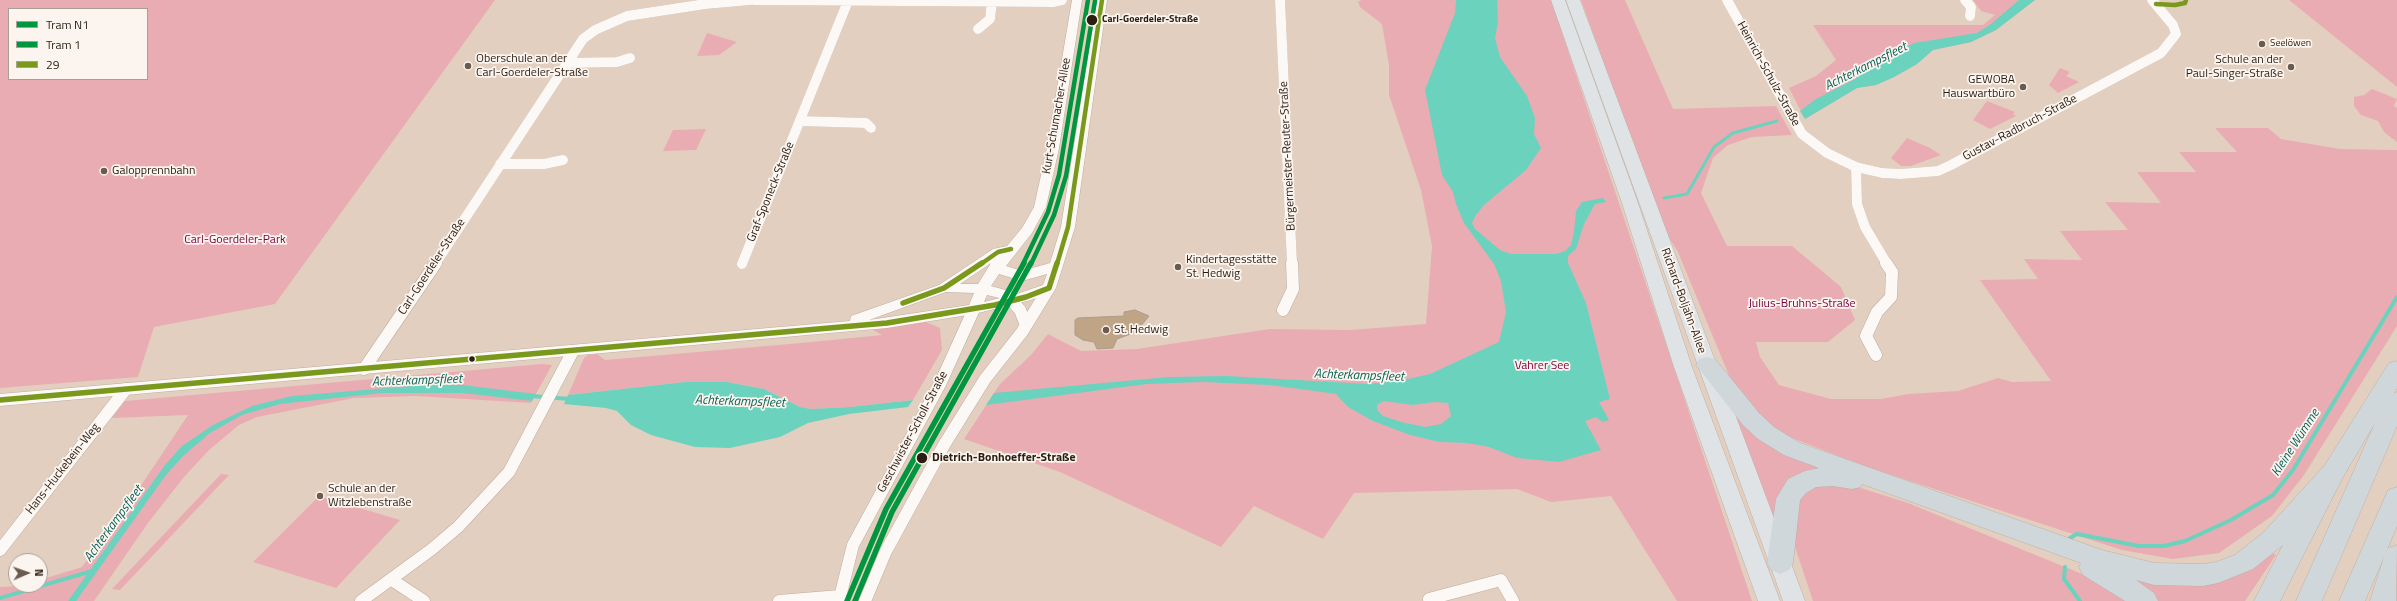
<!DOCTYPE html>
<meta charset="utf-8">
<style>
body{margin:0}
#map{position:relative;width:2397px;height:601px;overflow:hidden;background:#e3cfbf;font-family:"Titillium Web",sans-serif}
canvas{display:block}
.legend{position:absolute;left:8px;top:8px;width:140px;height:72px;box-sizing:border-box;background:#fcf5ef;border:1px solid #a89f97;margin:0;padding:5px 7px;list-style:none;font-size:12px;color:#2a1d12}
.legend li{display:flex;align-items:center;gap:8px;height:20px}
.legend b{width:20px;border:1px solid #a89f97}
.north{position:absolute;left:8px;top:553px;width:40px;height:40px;box-sizing:border-box;background:#fcf5ef;border:1px solid #a89f97;border-radius:50%;rotate:88deg;font-size:11px;font-weight:700;line-height:16px;text-align:center;color:#2a1d12}
.north::after{content:'';display:block;margin:auto;width:14px;height:18px;background:#6b5b4f;clip-path:polygon(50% 0,100% 100%,50% 72%,0 100%)}
</style>
<div id="map">
<canvas width="2397" height="601"></canvas>
<ul class="legend">
<li><b style="height:5px;background:#009640"></b>Tram N1</li>
<li><b style="height:5px;background:#009640"></b>Tram 1</li>
<li><b style="height:5px;background:#7a981c"></b>29</li>
</ul>
<div class="north">N</div>
</div>
<script>
const ctx = document.querySelector('canvas').getContext('2d');
ctx.lineJoin = 'round';
function fillPath(path, color) {
  ctx.fillStyle = color;
  ctx.fill(path, 'evenodd');
}
function poly(rows) {
  const path = new Path2D();
  for (const r of rows) {
    path.moveTo(r[0], r[1]);
    for (let i = 2; i < r.length; i += 2) path.lineTo(r[i], r[i + 1]);
  }
  return path;
}
function stroke(path, color, width, dash) {
  ctx.strokeStyle = color;
  ctx.lineWidth = width;
  ctx.lineCap = dash ? 'butt' : 'round';
  ctx.setLineDash(dash || []);
  ctx.stroke(path);
}
function write(font, color, halo, rows, align = 'center') {
  ctx.font = font + ' "Titillium Web",sans-serif';
  ctx.lineWidth = 3.5;
  ctx.setLineDash([]);
  ctx.textBaseline = 'middle';
  ctx.strokeStyle = halo;
  ctx.fillStyle = color;
  for (const [text, x, y, turn = 0] of rows) {
    ctx.save();
    ctx.translate(x, y);
    ctx.rotate((+turn || 0) * Math.PI / 180);
    ctx.textAlign = isNaN(turn) ? turn : align;
    if (halo) ctx.strokeText(text, 0, 0);
    ctx.fillText(text, 0, 0);
    ctx.restore();
  }
}
fillPath(poly([
 [0,0,495,0,275,304,154,327,138,377,0,388],
 [9,9,147,9,147,79,9,79],
 [1361,0,1551,0,1752,601,1677,601,1611,496,1551,502,1517,489,1354,493,1323,539,1254,506,1221,547,1060,472,964,439,1000,384,1031,355,1048,334,1081,351,1137,349,1270,329,1351,330,1426,324,1432,246,1421,190,1389,95,1389,65,1382,24,1360,7,1358,2],
 [1581,0,1625,0,1673,109,1776,106,1792,135,1752,137,1728,145,1713,158,1701,193,1727,246,1792,246,1841,287,1855,320,1828,342,1756,342,1760,357,1779,385,1831,399,1881,399,1908,394,1958,391,1998,378,2012,382,2051,381,1980,280,2038,279,2024,259,2082,260,2060,231,2128,230,2105,202,2161,203,2137,172,2196,172,2179,152,2237,152,2215,128,2268,128,2281,139,2340,149,2397,150,2397,326,2304,475,2272,516,2219,553,2173,559,2122,550,1864,466,1769,429,1730,378,1678,252,1666,233],
 [1973,0,2035,0,1996,30,1971,42,1933,50,1917,64,1894,77,1876,85,1857,88,1805,119,1789,88,1816,76,1836,60,1813,25,1983,25,1995,15,1981,11],
 [2289,0,2397,0,2397,87],
 [707,33,737,42,719,55,697,56],
 [2060,68,2070,72,2066,76,2079,82,2058,93,2049,85],
 [2372,89,2397,99,2394,106,2397,108,2397,142,2384,132,2378,121,2361,115,2354,106,2354,97,2364,95],
 [1987,101,2015,112,2013,114,2016,116,1990,129,1973,120],
 [706,129,696,150,663,151,673,130],
 [1907,138,1930,148,1941,155,1911,166,1901,166,1891,158],
 [926,322,940,328,942,350,913,400,850,407,811,409,800,407,764,389,727,382,685,382,568,395,584,358,588,355,597,354,605,360,801,343,882,335,873,330],
 [542,364,552,365,531,403,416,396,354,398,257,417,239,425,209,450,184,477,148,523,94,601,0,601,0,587,40,585,40,580,82,567,142,484,188,415,112,418,125,401],
 [1729,404,1833,470,1812,469,1791,477,1779,493,1778,531],
 [221,474,229,475,120,590,112,589],
 [1839,481,1908,503,2087,576,2127,601,1813,601,1794,544,1792,495,1810,483],
 [319,496,400,520,336,588,253,562],
 [2270,552,2276,555,2245,601,2152,601,2114,568,2174,581]
]), '#eaacb3');
fillPath(poly([
 [1456,0,1497,0,1498,22,1495,38,1500,57,1527,96,1535,118,1534,134,1541,148,1526,170,1484,205,1476,215,1472,223,1475,229,1500,250,1511,254,1556,254,1565,251,1571,245,1574,232,1576,211,1582,202,1603,198,1606,202,1595,204,1584,224,1576,249,1568,256,1568,263,1586,303,1610,399,1599,402,1609,420,1603,422,1596,417,1585,421,1601,450,1559,462,1517,458,1489,447,1467,443,1440,442,1410,435,1373,421,1348,407,1336,394,1270,385,1203,382,1147,384,986,405,994,393,1169,377,1227,376,1367,384,1399,381,1430,374,1499,342,1506,312,1501,281,1494,264,1464,223,1456,204,1453,192,1442,175,1425,90,1455,13],
 [1384,401,1413,405,1434,402,1448,403,1451,416,1441,424,1425,427,1401,422,1383,416,1377,410,1377,405],
 [2019,0,2035,0,1996,30,1971,42,1933,50,1917,64,1894,77,1876,85,1857,88,1805,119,1800,111,1816,99,1855,79,1882,57,1898,52,1914,43,1977,33,1991,24],
 [685,382,727,382,764,389,800,407,811,409,850,407,913,400,908,407,849,414,808,423,780,437,730,448,695,447,651,435,631,425,617,411,606,408,564,404,568,395],
 [436,384,462,385,536,394,532,401,463,393,382,393,280,404,242,415,210,433,183,456,166,475,76,601,68,601,165,465,182,446,213,425,252,406,292,396]
]), '#6bd2be');
stroke(poly([
 [1664,198,1687,194,1714,147,1733,133,1777,121]
]), '#6bd2be', 3);
stroke(poly([
 [531,396,570,399],
 [2070,538,2077,534,2139,546,2164,546,2185,541,2231,520,2273,495,2293,470,2397,297],
 [2065,567,2064,579,2080,601],
 [0,598,92,571]
]), '#6bd2be', 4);
const building = poly([
 [1135,310,1149,316,1136,332,1117,339,1113,348,1097,349,1094,342,1083,340,1075,335,1075,320,1078,318,1124,316,1124,312,1135,310]
]);
fillPath(building, '#bfa486');
stroke(building, '#ab9c8f', 1);
const minorFar1 = poly([
 [754,0,1053,2,1062,0],
 [1280,0,1292,264],
 [1727,0,1802,134,1827,153,1856,167,1882,173,1901,174,1938,171,1951,165,2161,53,2176,34,2173,25,2152,0],
 [1965,0,1971,7,1970,16],
 [978,29,990,19,992,1],
 [567,63,617,62,630,58],
 [800,121,866,123,871,128],
 [500,164,544,164,563,160],
 [1856,167,1857,204,1865,227,1887,264],
 [435,264,583,39,595,30,627,16,705,4,750,0],
 [742,264,848,1]
]);
const minor = poly([
 [1012,301,1020,310,1026,325],
 [1283,310,1293,289,1292,263],
 [1876,355,1866,336,1877,312,1891,297,1892,272,1886,263],
 [364,369,436,263],
 [0,550,126,389],
 [392,580,424,601],
 [361,601,432,549,458,527,509,472,573,351],
 [779,601,840,596],
 [839,601,853,545,940,384,974,309],
 [865,601,886,551,944,445,985,379,1022,332,1049,288],
 [1430,601,1429,599,1501,580,1513,601]
]);
const tertiary = poly([
 [1072,0,1082,0,1059,148,1046,207,1032,233,1006,266,1022,271,1050,263,1061,227,1097,0,1107,0,1075,227,1056,288,1054,291,1031,300,974,314,887,328,0,406,0,394,850,321,851,316,939,285,993,249,1007,246,1022,228,1034,207,1047,148,1072,0],
 [991,263,978,284,960,284,991,263],
 [999,274,1022,281,1047,274,1043,285,1014,295,1009,291,991,286,999,274],
 [946,292,974,293,969,305,869,320,946,292],
 [987,295,999,298,1000,298,984,302,987,295]
]);
const primary = poly([
 [1551,0,1565,0,1638,203,1692,367,1780,601,1758,601,1674,367,1622,203,1551,0],
 [1566,0,1580,0,1805,601,1783,601,1566,0]
]);
const motorway = poly([
 [1707,357,1715,359,1759,413,1774,427,1800,443,2102,550,2154,563,2203,564,2216,562,2235,555,2264,532,2325,465,2389,363,2397,361,2397,388,2394,393,2397,392,2397,426,2322,601,2296,601,2375,423,2343,477,2280,601,2254,601,2283,545,2253,569,2218,583,2203,586,2154,585,2136,580,2154,593,2158,601,2125,601,2083,575,2079,567,2081,563,1862,484,1861,487,1852,489,1833,486,1816,487,1806,493,1800,500,1793,563,1789,570,1780,574,1771,570,1767,563,1776,499,1788,479,1805,471,1819,468,1784,455,1758,439,1743,425,1696,365,1699,359,1707,357],
 [2397,487,2397,526,2386,552,2388,548,2397,545,2396,601,2370,601,2384,557,2365,601,2339,601,2385,497,2388,490,2397,487]
]);
stroke(minorFar1, '#bdada0', 10);
stroke(minor, '#bdada0', 13);
stroke(tertiary, '#bdada0', 1);
stroke(primary, '#bab0a8', 1);
stroke(motorway, '#bab0a8', 1);
stroke(minorFar1, '#fbf8f5', 10);
stroke(minor, '#fbf8f5', 12);
fillPath(tertiary, '#fbf8f5');
fillPath(primary, '#e0e3e5');
fillPath(motorway, '#d0d7db');
stroke(poly([
 [2156,4,2175,5,2185,3,2186,0],
 [981,264,998,252,1011,249],
 [1057,264,1068,227,1102,0]
]), '#7a981c', 4.5);
stroke(poly([
 [1049,288,1057,263],
 [903,303,944,288,982,263],
 [0,400,887,323,995,305,1026,297,1049,288]
]), '#7a981c', 5.5);
stroke(poly([
 [1023,264,1048,212,1059,175,1088,0]
]), '#009640', 4.5);
stroke(poly([
 [847,601,886,509,1024,263]
]), '#009640', 5.5);
stroke(poly([
 [1031,264,1054,215,1066,176,1095,1]
]), '#009640', 4.5);
stroke(poly([
 [855,601,892,512,1031,263]
]), '#009640', 5.5);
for (const [x, y, r, color] of [
 [1092,20,6,"#2a1d12"],
 [2262,44,4,"#6b5b4f"],
 [468,66,4,"#6b5b4f"],
 [2291,67,4,"#6b5b4f"],
 [2023,87,4,"#6b5b4f"],
 [104,171,4,"#6b5b4f"],
 [1178,267,4,"#6b5b4f"],
 [1106,330,4,"#6b5b4f"],
 [472,359,3.5,"#2a1d12"],
 [922,458,6,"#2a1d12"],
 [320,496,4,"#6b5b4f"]
]) {
  const dot = new Path2D();
  dot.arc(x, y, r, 0, 2 * Math.PI);
  ctx.fillStyle = color;
  ctx.fill(dot);
  stroke(dot, '#fcf5ef', 1.5);
}
write('bold 10px', '#2a1d12', '#fcf5ef', [
 ["Carl-Goerdeler-Straße",1102,20]
], 'left');
write('10px', '#2a1d12', '#fcf5ef', [
 ["Seelöwen",2270,44]
], 'left');
write('12px', '#2a1d12', '#fcf5ef', [
 ["Oberschule an der",476,59],
 ["Carl-Goerdeler-Straße",476,73],
 ["Schule an der",2283,60,"right"],
 ["Paul-Singer-Straße",2283,74,"right"],
 ["GEWOBA",2015,80,"right"],
 ["Hauswartbüro",2015,94,"right"],
 ["Galopprennbahn",112,171],
 ["Kindertagesstätte",1186,260],
 ["St. Hedwig",1186,274],
 ["St. Hedwig",1114,330],
 ["Schule an der",328,489],
 ["Witzlebenstraße",328,503]
], 'left');
write('12px', '#2a1d12', '#fcf5ef', [
 ["Heinrich-Schulz-Straße",1768,74,61],
 ["Kurt-Schumacher-Allee",1057,116,-80],
 ["Gustav-Radbruch-Straße",2020,128,-28],
 ["Bürgermeister-Reuter-Straße",1288,156,-93],
 ["Graf-Sponeck-Straße",771,192,-68],
 ["Carl-Goerdeler-Straße",432,267,-57],
 ["Richard-Boljahn-Allee",1683,301,70],
 ["Geschwister-Scholl-Straße",913,432,-62],
 ["Hans-Huckebein-Weg",63,469,-52]
]);
write('12px', '#7a003a', '#fcf5ef', [
 ["Carl-Goerdeler-Park",235,240],
 ["Julius-Bruhns-Straße",1802,304],
 ["Vahrer See",1542,366]
]);
write('bold 12px', '#2a1d12', '#fcf5ef', [
 ["Dietrich-Bonhoeffer-Straße",932,458]
], 'left');
write('italic 13px', '#0d6257', '#fcf5ef', [
 ["Achterkampsfleet",1866,67,-27],
 ["Achterkampsfleet",1359,376,2],
 ["Achterkampsfleet",417,381,-2],
 ["Achterkampsfleet",740,402,2],
 ["Kleine Wümme",2296,443,-57],
 ["Achterkampsfleet",114,524,-54]
]);
</script>
